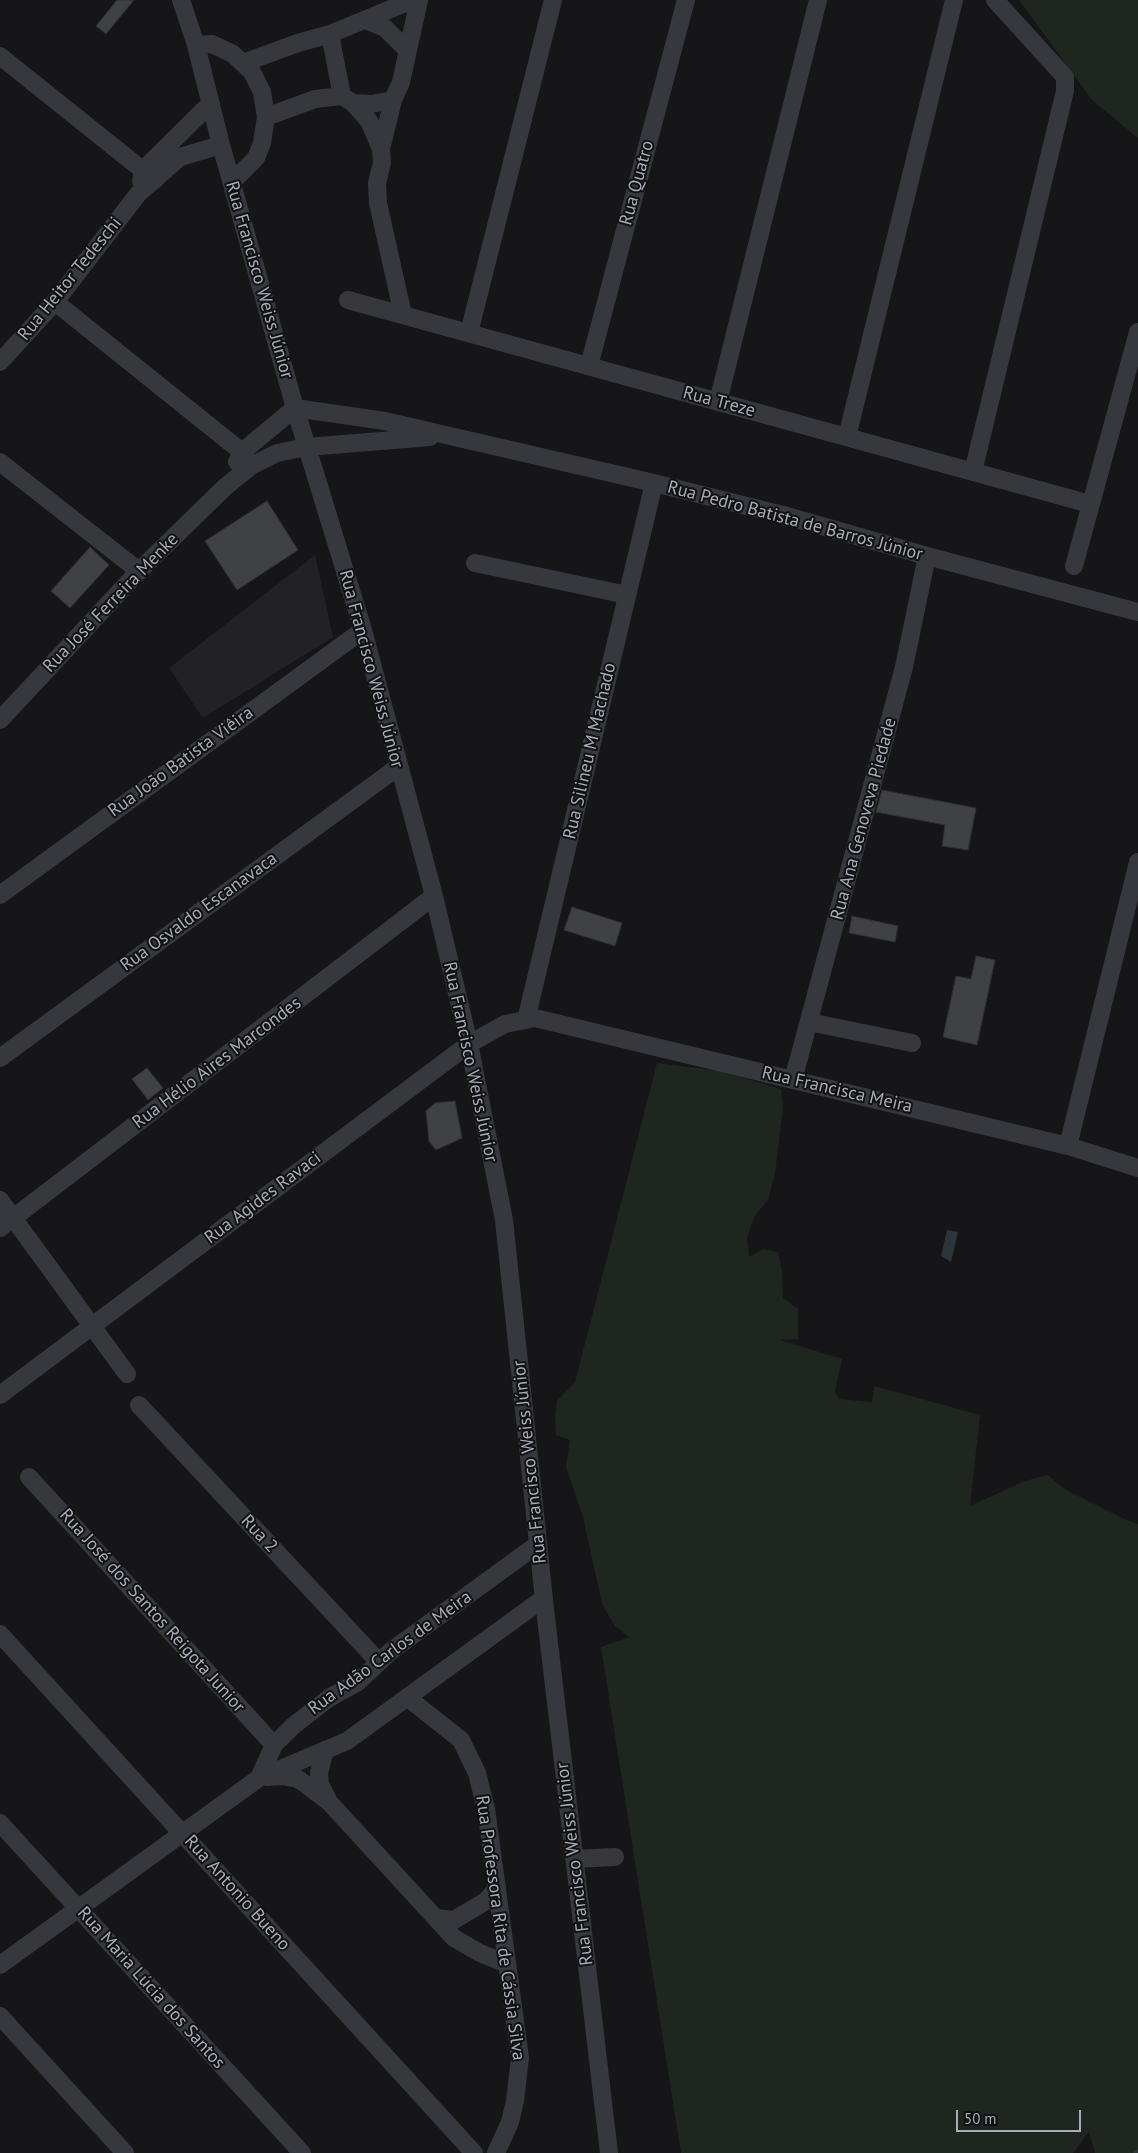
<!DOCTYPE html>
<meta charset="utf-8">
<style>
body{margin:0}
#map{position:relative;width:1138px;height:2153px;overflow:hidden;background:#161618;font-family:"PT Sans",sans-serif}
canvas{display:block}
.scale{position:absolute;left:956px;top:2110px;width:125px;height:22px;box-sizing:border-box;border:2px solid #a8adb8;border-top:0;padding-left:6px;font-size:15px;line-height:18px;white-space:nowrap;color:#a8adb8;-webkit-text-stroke:4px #111113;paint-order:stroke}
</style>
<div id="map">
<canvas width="1138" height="2153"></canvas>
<div class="scale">50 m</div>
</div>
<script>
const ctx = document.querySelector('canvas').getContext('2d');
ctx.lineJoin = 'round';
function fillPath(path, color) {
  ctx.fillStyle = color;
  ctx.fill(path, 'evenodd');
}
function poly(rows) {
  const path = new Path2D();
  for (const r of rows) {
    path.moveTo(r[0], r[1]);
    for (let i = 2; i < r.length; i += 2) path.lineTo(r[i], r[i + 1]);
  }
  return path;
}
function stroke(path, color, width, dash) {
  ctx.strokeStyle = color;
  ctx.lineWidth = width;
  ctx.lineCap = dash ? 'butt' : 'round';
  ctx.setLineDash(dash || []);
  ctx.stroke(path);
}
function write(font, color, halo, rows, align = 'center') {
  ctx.font = font + ' "PT Sans",sans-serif';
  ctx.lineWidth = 4;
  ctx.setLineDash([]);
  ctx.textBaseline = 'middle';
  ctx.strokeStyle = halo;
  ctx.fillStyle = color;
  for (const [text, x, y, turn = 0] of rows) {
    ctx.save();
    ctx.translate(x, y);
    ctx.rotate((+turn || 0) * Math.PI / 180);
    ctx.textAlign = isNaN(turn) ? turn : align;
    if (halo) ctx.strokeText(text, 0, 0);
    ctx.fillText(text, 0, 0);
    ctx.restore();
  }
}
fillPath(poly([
 [315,555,333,637,203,718,169,668]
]), '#222225');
fillPath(poly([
 [1019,0,1138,0,1138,138,1092,100],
 [657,1063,720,1071,781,1089,783,1108,775,1173,768,1200,754,1217,747,1238,749,1257,763,1249,778,1252,782,1270,783,1298,798,1309,798,1339,780,1340,842,1359,835,1392,839,1399,872,1402,874,1386,980,1415,970,1506,1025,1481,1048,1475,1064,1489,1122,1518,1138,1524,1138,2153,1095,2153,1089,2132,1073,2153,681,2153,601,1647,629,1637,615,1626,602,1604,583,1517,566,1467,570,1440,556,1435,555,1417,557,1401,575,1382]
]), '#1e261f');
fillPath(poly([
 [947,1230,958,1232,951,1262,941,1256]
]), '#2c353c');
stroke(poly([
 [1136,2153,1138,2152]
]), '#2c353c', 5);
const building = poly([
 [117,0,134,0,106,34,96,26,117,0],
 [267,501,298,550,237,590,205,541,267,501],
 [90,547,109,565,70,608,51,591,90,547],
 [882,790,976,808,968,850,942,846,945,825,876,812,882,790],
 [572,907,622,923,615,946,564,930,572,907],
 [852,916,898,926,895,942,849,933,852,916],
 [976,956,995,960,977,1045,943,1037,956,976,971,979,976,956],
 [147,1068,163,1088,148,1100,132,1079,147,1068],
 [455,1101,462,1138,436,1150,429,1141,426,1111,435,1103,455,1101]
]);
fillPath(building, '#404145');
stroke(building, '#303034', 1);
stroke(poly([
 [181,0,196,45,221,145,295,408,363,630,434,896,469,1044,504,1220,545,1609,609,2153],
 [365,20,385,28,408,51],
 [330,34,342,96],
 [196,45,212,44,233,54,252,72,262,92,266,117,262,143,256,158,232,182],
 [0,56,155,180],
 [243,63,298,43,330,34,413,0],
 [353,103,371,104,393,100],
 [266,117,315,99,342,96,353,103,369,121,381,149],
 [141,181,143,170,210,104],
 [348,300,1090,504],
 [55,302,242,452,251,466],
 [403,315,378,203,377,183,382,163,381,149,393,100,401,82,419,0],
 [469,333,553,0],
 [0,362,55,302,138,194,180,157,221,145],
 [589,366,686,0],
 [718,402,818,0],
 [295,408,385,421,654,483,783,515,927,556,1138,612],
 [847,437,954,0],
 [0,462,139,571],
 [237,462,242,452,295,408],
 [973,472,1065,91,1065,77,995,0],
 [475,563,627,595],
 [1074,566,1138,332],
 [0,720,139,571,224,488,251,466,277,453,307,447,430,437],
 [0,895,363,630],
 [526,1020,654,483],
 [809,1022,912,1043],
 [0,1058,398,767],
 [793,1080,904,667,927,556],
 [1068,1146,1138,862],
 [0,1200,127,1374],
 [0,1228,434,896],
 [0,1395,469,1044,505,1024,535,1018,1068,1146,1138,1168],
 [139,1405,379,1662],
 [29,1477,274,1745],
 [0,1634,474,2153],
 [408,1698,461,1740,477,1773,486,1809,520,2058,515,2101,510,2122,496,2153],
 [325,1750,319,1773,320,1784,328,1800],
 [267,1777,282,1776,298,1779,308,1786,329,1802,454,1938,480,1953,507,1964],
 [259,1778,274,1745,293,1726,329,1698,358,1682,391,1651,538,1544],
 [0,1823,302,2153],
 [574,1859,615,1857],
 [436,1918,454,1920,486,1901,497,1888],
 [0,1965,259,1778,347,1741,544,1598],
 [0,2016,125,2153]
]), '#37383d', 18);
write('18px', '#a8adb8', '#111113', [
 ["Rua Quatro",637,183,-75],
 ["Rua Heitor Tedeschi",70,279,-51],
 ["Rua Francisco Weiss Júnior",259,280,74],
 ["Rua Treze",719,402,15],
 ["Rua Pedro Batista de Barros Júnior",795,521,15],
 ["Rua José Ferreira Menke",111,603,-46],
 ["Rua Francisco Weiss Júnior",371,669,75],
 ["Rua Silineu M Machado",590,751,-77],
 ["Rua João Batista Viêira",181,762,-36],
 ["Rua Ana Genoveva Piedade",864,819,-75],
 ["Rua Osvaldo Escanavaca",199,912,-36],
 ["Rua Francisco Weiss Júnior",470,1062,78],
 ["Rua Hélio Aires Marcondes",217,1063,-37],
 ["Rua Francisca Meira",837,1090,13],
 ["Rua Agides Ravaci",263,1198,-37],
 ["Rua Francisco Weiss Júnior",530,1462,-96],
 ["Rua 2",259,1534,47],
 ["Rua José dos Santos Reigota Junior",152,1611,48],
 ["Rua Adão Carlos de Meira",390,1653,-36],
 ["Rua Francisco Weiss Júnior",575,1864,-97],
 ["Rua Antonio Bueno",237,1893,48],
 ["Rua Professora Rita de Cássia Silva",500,1928,82],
 ["Rua Maria Lúcia dos Santos",151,1988,48]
]);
</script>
